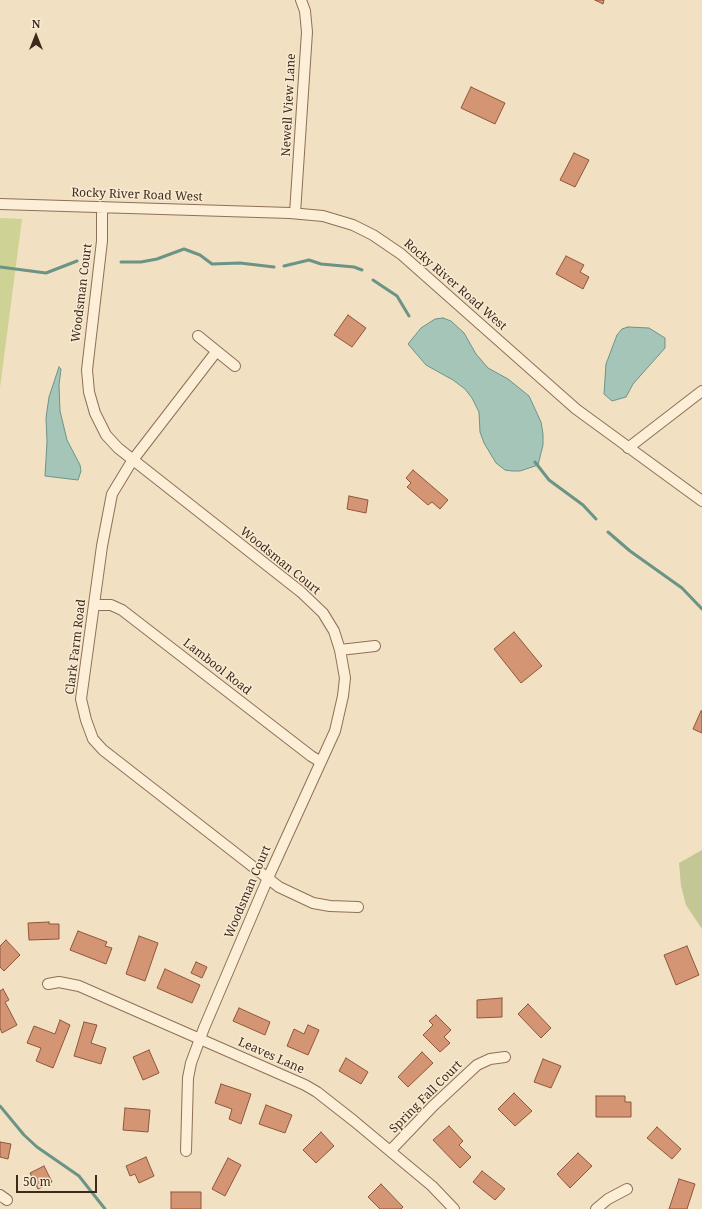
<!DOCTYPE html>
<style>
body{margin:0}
#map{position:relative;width:702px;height:1209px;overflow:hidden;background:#f2e0c2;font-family:"Noto Serif",serif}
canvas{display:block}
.north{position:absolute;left:16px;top:16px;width:40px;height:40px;-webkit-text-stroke:3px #f9ebd3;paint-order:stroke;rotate:0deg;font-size:11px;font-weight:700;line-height:16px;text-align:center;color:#3d2a1d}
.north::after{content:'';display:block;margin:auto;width:14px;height:18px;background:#3d2a1d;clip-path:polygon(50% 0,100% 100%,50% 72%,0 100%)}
.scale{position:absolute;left:16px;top:1175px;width:81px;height:18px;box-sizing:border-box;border:2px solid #3d2a1d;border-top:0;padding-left:5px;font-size:12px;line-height:14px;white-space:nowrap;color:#3d2a1d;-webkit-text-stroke:3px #f9ebd3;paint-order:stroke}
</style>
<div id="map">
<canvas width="702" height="1209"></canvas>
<div class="north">N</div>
<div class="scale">50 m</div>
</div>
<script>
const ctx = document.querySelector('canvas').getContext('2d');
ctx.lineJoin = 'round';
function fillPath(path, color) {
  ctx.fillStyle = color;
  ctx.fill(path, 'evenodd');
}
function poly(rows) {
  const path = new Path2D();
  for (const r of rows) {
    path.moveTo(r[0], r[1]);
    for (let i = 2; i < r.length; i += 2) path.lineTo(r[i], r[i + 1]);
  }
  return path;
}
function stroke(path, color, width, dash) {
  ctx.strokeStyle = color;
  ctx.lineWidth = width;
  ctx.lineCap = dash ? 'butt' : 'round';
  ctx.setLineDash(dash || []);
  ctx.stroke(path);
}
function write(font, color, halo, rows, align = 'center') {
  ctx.font = font + ' "Noto Serif",serif';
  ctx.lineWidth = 3;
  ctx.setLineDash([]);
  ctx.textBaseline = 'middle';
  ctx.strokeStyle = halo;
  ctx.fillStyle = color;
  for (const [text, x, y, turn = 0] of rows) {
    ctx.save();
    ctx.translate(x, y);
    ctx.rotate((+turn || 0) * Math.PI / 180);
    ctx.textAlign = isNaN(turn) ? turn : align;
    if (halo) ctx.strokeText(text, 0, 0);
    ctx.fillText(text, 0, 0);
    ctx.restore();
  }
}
fillPath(poly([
 [0,218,22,219,0,388]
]), '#cfd295');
fillPath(poly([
 [702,850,702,929,686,905,681,886,679,863]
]), '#c4c695');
const water = poly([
 [443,318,451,321,464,333,476,354,488,368,508,379,529,396,541,422,543,434,543,445,538,465,520,471,512,471,505,470,496,463,484,443,480,432,479,412,472,398,465,389,453,380,426,365,408,344,421,328,435,319,443,318],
 [628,327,649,328,665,338,665,348,633,384,626,397,612,401,604,394,606,364,617,335,622,329,628,327],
 [59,367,61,369,59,385,60,411,67,440,80,465,81,471,78,480,45,476,47,442,46,418,49,397,59,367]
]);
fillPath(water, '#a5c5b9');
stroke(water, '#6a9486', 1);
stroke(poly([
 [121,262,141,262,157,259,184,249,200,255,212,264,240,263,274,267],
 [284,266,309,260,321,264,354,267,362,270],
 [0,267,46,273,77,261],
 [373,280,397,296,409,316],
 [535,462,549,480,583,505,596,519],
 [608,532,630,551,682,588,702,609],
 [0,1106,24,1135,37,1147,79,1176,105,1209]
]), '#6a9486', 3);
const building = poly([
 [595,0,604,0,603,4,595,0],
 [471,87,505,103,495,124,461,108,471,87],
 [574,153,589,160,575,187,560,180,574,153],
 [566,256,584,265,580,272,589,277,583,289,556,274,566,256],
 [348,315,366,328,352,347,334,335,348,315],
 [413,470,448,500,440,509,432,502,428,505,407,487,411,483,406,478,413,470],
 [349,496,368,500,366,513,347,509,349,496],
 [514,632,542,666,521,683,494,649,514,632],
 [701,711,702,711,702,733,693,729,701,711],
 [49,922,49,924,59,924,59,939,29,940,28,923,49,922],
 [78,931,107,942,105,946,112,948,106,964,70,950,78,931],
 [139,936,158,943,145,981,126,974,139,936],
 [6,940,20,955,4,971,0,967,0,946,6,940],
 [687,946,699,975,676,985,664,955,687,946],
 [196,962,207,967,202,978,191,973,196,962],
 [165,969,200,985,192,1003,157,988,165,969],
 [3,989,9,1000,5,1002,17,1025,2,1033,0,1028,0,991,3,989],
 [502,998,502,1017,477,1018,477,1000,502,998],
 [528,1004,551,1028,541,1038,518,1014,528,1004],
 [239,1008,270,1022,265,1035,233,1021,239,1008],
 [436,1015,451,1030,444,1037,450,1043,440,1052,423,1035,433,1025,429,1021,436,1015],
 [60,1020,70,1025,53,1068,36,1061,41,1048,27,1043,34,1026,55,1034,60,1020],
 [84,1022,97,1025,91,1043,106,1048,101,1064,74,1056,84,1022],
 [308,1025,319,1030,308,1055,287,1046,294,1029,304,1034,308,1025],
 [149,1050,159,1073,143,1080,133,1057,149,1050],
 [422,1052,433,1063,408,1087,398,1077,422,1052],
 [346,1058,368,1072,361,1084,339,1071,346,1058],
 [543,1059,561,1066,551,1088,534,1082,543,1059],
 [221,1084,251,1094,241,1124,229,1119,232,1109,215,1103,221,1084],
 [514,1093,532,1111,515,1126,498,1109,514,1093],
 [596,1096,625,1096,625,1102,631,1102,631,1117,596,1117,596,1096],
 [266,1105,292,1115,285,1133,259,1124,266,1105],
 [125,1108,150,1110,148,1132,123,1130,125,1108],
 [449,1126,463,1141,459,1145,471,1157,460,1168,433,1140,449,1126],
 [657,1127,681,1149,672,1159,647,1138,657,1127],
 [321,1132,334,1146,316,1163,303,1150,321,1132],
 [0,1142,11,1144,8,1159,0,1157,0,1142],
 [578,1153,592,1166,570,1188,557,1174,578,1153],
 [146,1157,154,1176,139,1183,135,1174,130,1176,126,1166,146,1157],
 [228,1158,241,1165,225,1196,212,1189,228,1158],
 [44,1166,52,1182,38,1189,30,1173,44,1166],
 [482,1171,505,1189,495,1200,473,1182,482,1171],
 [679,1179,695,1184,687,1209,669,1209,679,1179],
 [381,1184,403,1207,401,1209,380,1209,368,1197,381,1184],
 [171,1192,201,1192,201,1209,171,1209,171,1192]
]);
fillPath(building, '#d49574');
stroke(building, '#90563a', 1);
const minor = poly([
 [0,204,290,213,323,216,353,225,373,235,401,254,576,409,702,501],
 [102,207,102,241,87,370,89,392,95,413,106,435,118,448,301,592,323,613,334,631,340,650,345,678,343,696,335,731,268,878,204,1028,191,1063,188,1078,186,1151],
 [295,213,307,32,305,11,301,0],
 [198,336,235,366],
 [216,352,132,461,112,494,102,546,81,699,86,720,93,739,103,750,279,887,313,903,330,906,358,907],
 [628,448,702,391],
 [94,605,111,605,122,610,311,756,321,762],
 [340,650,375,646],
 [48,984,59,982,79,986,305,1085,317,1092,354,1121,432,1186,454,1209],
 [390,1151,433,1106,477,1065,490,1059,505,1057],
 [0,1195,7,1200],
 [596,1209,608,1199,627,1189]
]);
stroke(minor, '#8e7057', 12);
stroke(minor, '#fceed7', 10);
write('12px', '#3d2a1d', '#f9ebd3', [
 ["Newell View Lane",289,105,-87],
 ["Rocky River Road West",137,195,2],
 ["Rocky River Road West",455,285,41],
 ["Woodsman Court",82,293,-83],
 ["Woodsman Court",280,561,39],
 ["Clark Farm Road",76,647,-83],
 ["Lambool Road",217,667,38],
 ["Woodsman Court",248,892,-67],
 ["Leaves Lane",271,1056,24],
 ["Spring Fall Court",426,1097,-45]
]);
</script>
